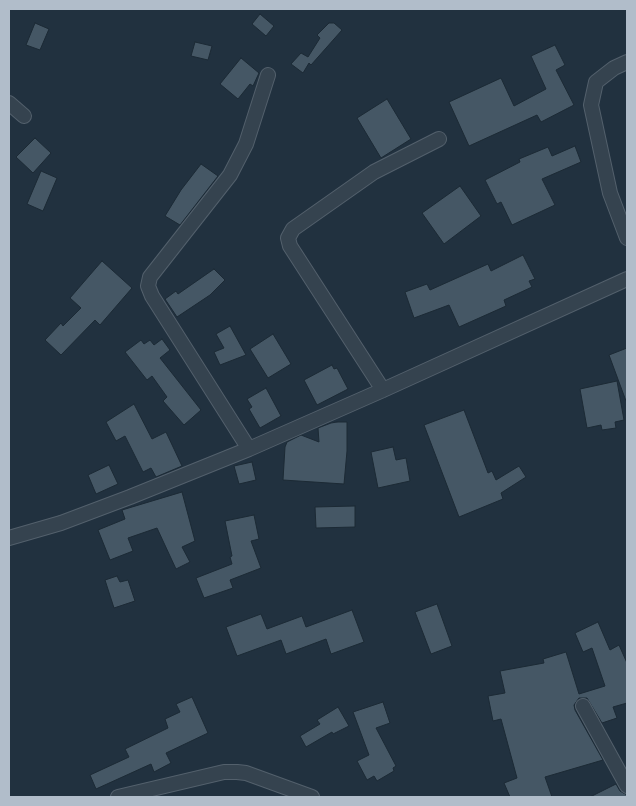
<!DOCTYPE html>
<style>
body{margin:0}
#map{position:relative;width:636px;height:806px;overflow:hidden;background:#21313f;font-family:Manrope,sans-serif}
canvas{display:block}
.frame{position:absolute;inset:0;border:10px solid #b1bdca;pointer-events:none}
</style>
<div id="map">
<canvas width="636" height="806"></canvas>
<div class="frame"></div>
</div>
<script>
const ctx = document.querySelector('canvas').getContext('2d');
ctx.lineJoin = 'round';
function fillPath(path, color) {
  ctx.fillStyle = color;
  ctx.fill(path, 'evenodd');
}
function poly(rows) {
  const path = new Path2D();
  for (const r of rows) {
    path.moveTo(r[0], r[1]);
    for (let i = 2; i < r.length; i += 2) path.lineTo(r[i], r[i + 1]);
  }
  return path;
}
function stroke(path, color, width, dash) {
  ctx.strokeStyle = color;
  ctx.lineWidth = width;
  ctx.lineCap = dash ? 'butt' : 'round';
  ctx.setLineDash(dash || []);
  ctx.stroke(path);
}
const building = poly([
 [260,14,274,26,266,36,252,24,260,14],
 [35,23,49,29,40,50,26,45,35,23],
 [329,23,334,23,342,30,311,65,309,63,303,73,291,64,301,53,308,57,320,38,317,35,329,23],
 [195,42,212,46,208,60,191,56,195,42],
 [555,45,565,65,556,70,574,105,541,122,537,115,469,146,449,102,501,78,514,106,546,89,531,56,555,45],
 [241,58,259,73,253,86,250,84,238,99,220,84,241,58],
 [387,99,411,139,381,158,357,118,387,99],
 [35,138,51,153,33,173,16,157,35,138],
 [575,146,581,162,542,179,555,205,512,225,501,202,497,204,485,180,520,162,519,159,548,147,552,156,575,146],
 [201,164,218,176,180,225,165,216,181,190,201,164],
 [41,171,57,178,43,211,27,204,41,171],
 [460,186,481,216,444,244,422,213,460,186],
 [523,255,535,279,529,281,532,287,504,300,506,306,459,327,449,305,414,318,405,292,427,284,430,290,488,264,491,271,523,255],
 [102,261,132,288,100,325,95,320,61,355,45,340,61,323,63,326,81,308,70,298,102,261],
 [214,269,225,280,210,295,177,317,165,299,176,291,178,294,214,269],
 [230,326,246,355,220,365,214,352,224,348,216,334,230,326],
 [273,334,291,364,268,378,250,349,273,334],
 [162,339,170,350,160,358,201,410,184,425,163,401,167,397,152,376,147,380,125,352,141,340,144,344,150,340,154,345,162,339],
 [627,348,627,401,626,401,609,355,627,348],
 [332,365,334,369,337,368,348,389,317,405,304,380,332,365],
 [617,381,624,420,615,422,616,428,602,430,601,425,587,428,580,389,617,381],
 [266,388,281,416,260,428,249,409,252,407,247,399,266,388],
 [134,404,152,439,166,432,182,466,156,477,151,468,143,472,125,436,116,441,106,422,134,404],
 [464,410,488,473,492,471,496,480,519,466,526,477,501,493,503,499,459,517,424,425,464,410],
 [337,422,347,422,347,451,344,484,283,480,285,447,287,442,301,435,319,442,318,428,331,423,337,422],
 [393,447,396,460,406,458,410,481,378,488,371,452,393,447],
 [252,462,256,480,239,484,234,466,252,462],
 [109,465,118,484,96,494,88,475,109,465],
 [182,492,195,541,182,547,190,562,176,569,157,528,128,538,133,551,110,560,98,530,125,519,122,510,182,492],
 [355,506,355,527,316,528,315,507,355,506],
 [254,515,259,539,251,541,261,568,230,580,233,588,204,598,196,578,232,564,230,557,232,556,225,521,254,515],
 [117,576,120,582,128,580,135,601,114,608,105,580,117,576],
 [437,604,452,646,431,654,415,612,437,604],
 [352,610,364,642,331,654,326,639,286,654,281,640,237,656,226,627,261,614,267,629,302,616,306,627,352,610],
 [598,622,610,650,619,645,627,663,627,703,613,707,617,718,602,723,587,698,579,698,574,705,575,710,603,760,545,777,552,797,510,797,504,783,517,778,501,719,493,721,488,696,505,693,500,671,544,663,543,659,566,652,579,694,605,686,592,648,583,652,575,633,598,622],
 [192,697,208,733,166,753,171,763,154,772,151,764,96,789,90,775,129,757,125,749,168,728,165,719,180,712,176,704,192,697],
 [383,702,390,723,376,728,396,766,393,768,394,771,377,781,374,776,367,780,357,761,369,755,353,712,383,702],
 [338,707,349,726,333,734,332,732,306,747,300,736,320,724,317,720,338,707],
 [616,784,620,791,627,795,627,797,590,797,616,784]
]);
fillPath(building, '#455765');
stroke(building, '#1c2a35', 1);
const minor = poly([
 [627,62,614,68,596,82,591,105,610,193,627,238],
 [9,103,24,116],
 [383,390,290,246,288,238,293,229,374,172,439,139],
 [249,449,152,296,148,286,150,277,230,175,246,144,268,75],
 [9,538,61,523,130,497,249,449,383,390,627,279],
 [583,706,627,786],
 [118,797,224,772,237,772,246,773,312,797]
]);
stroke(minor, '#53606c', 16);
stroke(minor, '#35434f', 14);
</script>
